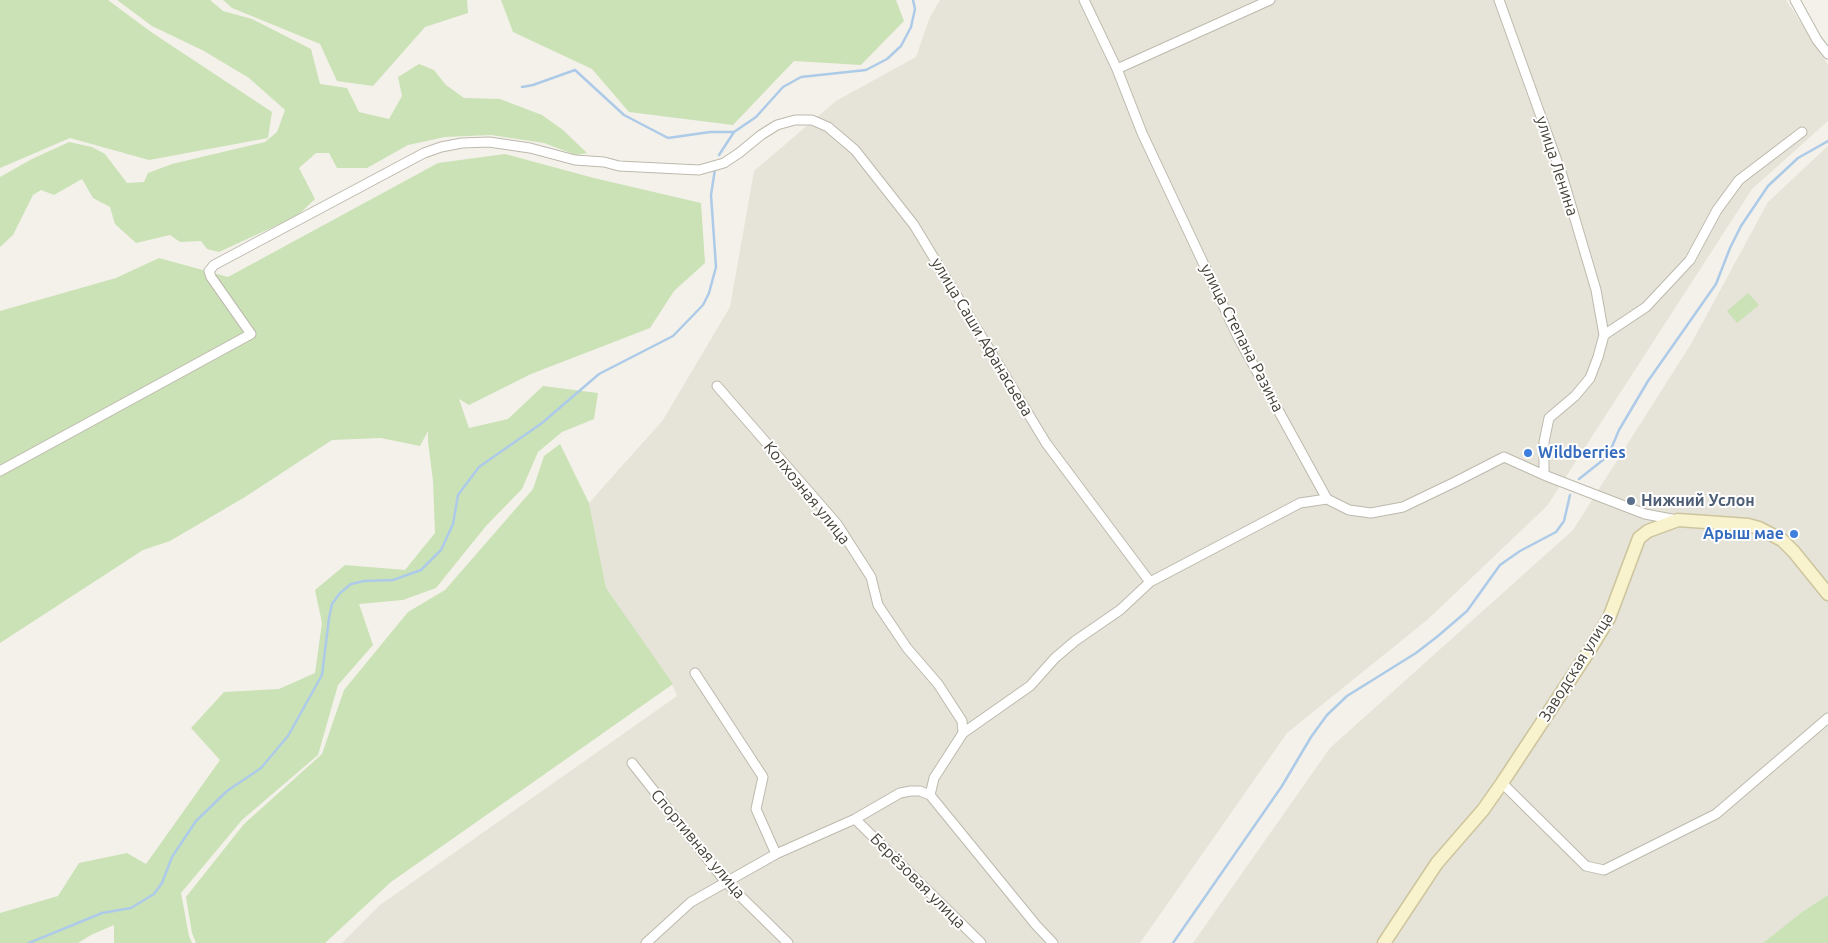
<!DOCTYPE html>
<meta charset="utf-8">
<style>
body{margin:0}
canvas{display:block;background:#f3f1e9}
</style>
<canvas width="1828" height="943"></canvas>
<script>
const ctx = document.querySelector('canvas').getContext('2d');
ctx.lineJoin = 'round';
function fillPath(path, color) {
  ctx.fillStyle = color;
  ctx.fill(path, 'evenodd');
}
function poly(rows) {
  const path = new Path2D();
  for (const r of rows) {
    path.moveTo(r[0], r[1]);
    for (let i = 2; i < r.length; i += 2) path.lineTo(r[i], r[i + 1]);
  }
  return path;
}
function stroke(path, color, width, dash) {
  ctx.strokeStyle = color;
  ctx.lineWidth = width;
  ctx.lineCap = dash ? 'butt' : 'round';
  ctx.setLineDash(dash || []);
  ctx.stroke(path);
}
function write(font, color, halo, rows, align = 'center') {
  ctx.font = font + ' Ubuntu,sans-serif';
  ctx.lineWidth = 4;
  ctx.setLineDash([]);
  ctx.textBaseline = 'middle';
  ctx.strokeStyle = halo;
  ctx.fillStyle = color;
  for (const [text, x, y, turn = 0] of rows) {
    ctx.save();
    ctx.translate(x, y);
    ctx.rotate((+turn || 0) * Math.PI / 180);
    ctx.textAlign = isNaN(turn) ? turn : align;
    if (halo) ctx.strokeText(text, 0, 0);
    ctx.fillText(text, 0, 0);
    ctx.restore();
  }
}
fillPath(poly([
 [940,0,1786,0,1828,65,1828,121,1752,189,1547,506,1427,620,1287,733,1140,943,342,943,380,905,677,696,672,684,606,588,589,503,663,420,730,307,754,171,836,101,916,57,930,17],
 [1828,146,1828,895,1802,912,1763,943,1193,943,1330,748,1573,530,1691,344,1768,202]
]), '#e6e3d8');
fillPath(poly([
 [0,0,108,0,151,32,272,112,268,138,149,160,70,138,0,168],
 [117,0,210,0,223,11,252,19,311,49,320,84,347,88,359,112,389,119,402,96,398,77,419,64,434,70,446,85,464,98,500,99,542,115,563,130,587,153,576,155,544,143,491,135,445,137,408,145,367,168,337,168,329,153,316,153,299,168,315,199,297,216,219,252,207,249,201,241,180,242,170,235,136,243,115,224,110,207,93,198,82,179,54,195,41,190,33,195,13,235,0,247,0,177,32,159,69,142,92,147,105,154,127,183,144,182,148,173,172,164,265,142,277,132,285,110,249,78,204,51,152,26],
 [223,0,467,0,468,13,425,27,373,86,337,81,320,44,232,8],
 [501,0,896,0,904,21,861,65,794,61,733,125,629,112,592,69,513,32],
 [505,154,594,178,701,203,705,263,674,291,650,328,531,374,469,405,459,399,469,428,508,419,543,386,598,393,594,419,562,432,538,452,522,489,486,526,436,588,403,600,359,604,373,645,338,685,318,755,242,820,181,893,189,936,192,943,114,943,114,925,91,935,78,943,0,943,0,913,58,896,79,863,127,853,146,864,220,760,191,728,224,692,279,689,315,673,322,623,315,590,345,565,405,570,435,533,433,481,428,442,428,431,420,446,381,438,332,440,245,497,170,541,143,550,0,643,0,311,116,278,159,258,228,277,438,163],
 [1748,293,1759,305,1737,323,1727,311],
 [560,444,589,503,606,588,673,684,391,882,325,943,196,943,192,933,186,897,244,824,322,754,344,690,408,612,445,590,533,489,544,456],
 [1828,895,1828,943,1763,943,1802,912]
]), '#cbe2b7');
stroke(poly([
 [522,87,533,85,575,70,624,115,668,138,710,132,734,132,756,117,783,87,801,77,866,70,887,59,901,46,911,27,915,9,913,0],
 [719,155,734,132],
 [1579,479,1608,456,1619,430,1648,381,1716,284,1730,248,1741,226,1768,186,1798,158,1828,141],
 [29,943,102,913,131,908,154,894,162,883,172,857,196,821,227,791,261,768,288,736,322,675,329,618,332,604,340,593,351,584,364,581,393,580,421,570,441,550,453,524,458,495,479,467,542,423,599,374,673,336,703,305,709,293,716,267,711,195,715,169],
 [1173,943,1282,786,1311,737,1327,715,1347,696,1416,653,1438,636,1467,611,1500,565,1520,551,1556,532,1564,521,1570,495]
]), '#adcbe8', 2.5);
const street = poly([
 [1084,0,1117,69,1142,133,1238,337,1327,499,1349,510,1371,513,1403,507,1455,482,1504,457,1544,475,1645,514,1677,520],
 [1499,0,1562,175,1596,290,1604,335,1598,357,1590,378,1575,396,1549,418,1544,442,1544,475],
 [1795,0,1817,40,1828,54],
 [1117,69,1270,0],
 [1604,335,1646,307,1690,260,1717,210,1739,180,1802,132],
 [717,386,837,524,871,577,878,605,907,648,938,684,962,721,963,733],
 [0,471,251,334,211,277,209,271,214,265,424,153,441,147,462,143,489,142,530,148,575,160,604,162,619,166,699,170,724,163,739,153,761,135,777,125,795,120,812,120,828,127,855,150,914,225,1046,443,1150,582],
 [695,673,763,777,756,809,776,854],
 [632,763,725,881,788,943],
 [1502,783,1586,866,1604,870,1716,814,1828,718],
 [930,795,1036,925,1053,943],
 [855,819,981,943],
 [646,943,691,902,776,854,855,819,900,793,911,791,920,791,930,795,934,778,963,733,1030,686,1055,658,1075,641,1120,610,1150,582,1300,503,1327,499]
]);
const secondary = poly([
 [1384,943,1437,863,1483,810,1502,783,1589,651,1609,618,1639,538,1648,531,1678,520,1748,525,1759,528,1782,540,1794,552,1828,594]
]);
stroke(street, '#bdb9ad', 11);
stroke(secondary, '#cdc59e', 15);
stroke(street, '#fff', 9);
stroke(secondary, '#f8f2cd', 12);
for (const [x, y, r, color] of [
 [1528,453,5,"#3f7fe0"],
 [1631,501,5,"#5c6f8a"],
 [1794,534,5,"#3f7fe0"]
]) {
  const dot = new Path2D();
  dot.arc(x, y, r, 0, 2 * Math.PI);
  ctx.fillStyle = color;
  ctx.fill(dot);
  stroke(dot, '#fff', 2);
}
write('16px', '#454138', '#fff', [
 ["улица Ленина",1557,166,72],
 ["улица Саши Афанасьева",982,337,59],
 ["улица Степана Разина",1242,338,63],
 ["Колхозная улица",807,493,51],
 ["Заводская улица",1576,667,-58],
 ["Спортивная улица",698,844,50],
 ["Берёзовая улица",918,881,45]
]);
write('bold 16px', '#366cbe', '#fff', [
 ["Wildberries",1538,453],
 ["Арыш мае",1784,534,"right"]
], 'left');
write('bold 16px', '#4e5e75', '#fff', [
 ["Нижний Услон",1641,501]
], 'left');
</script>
